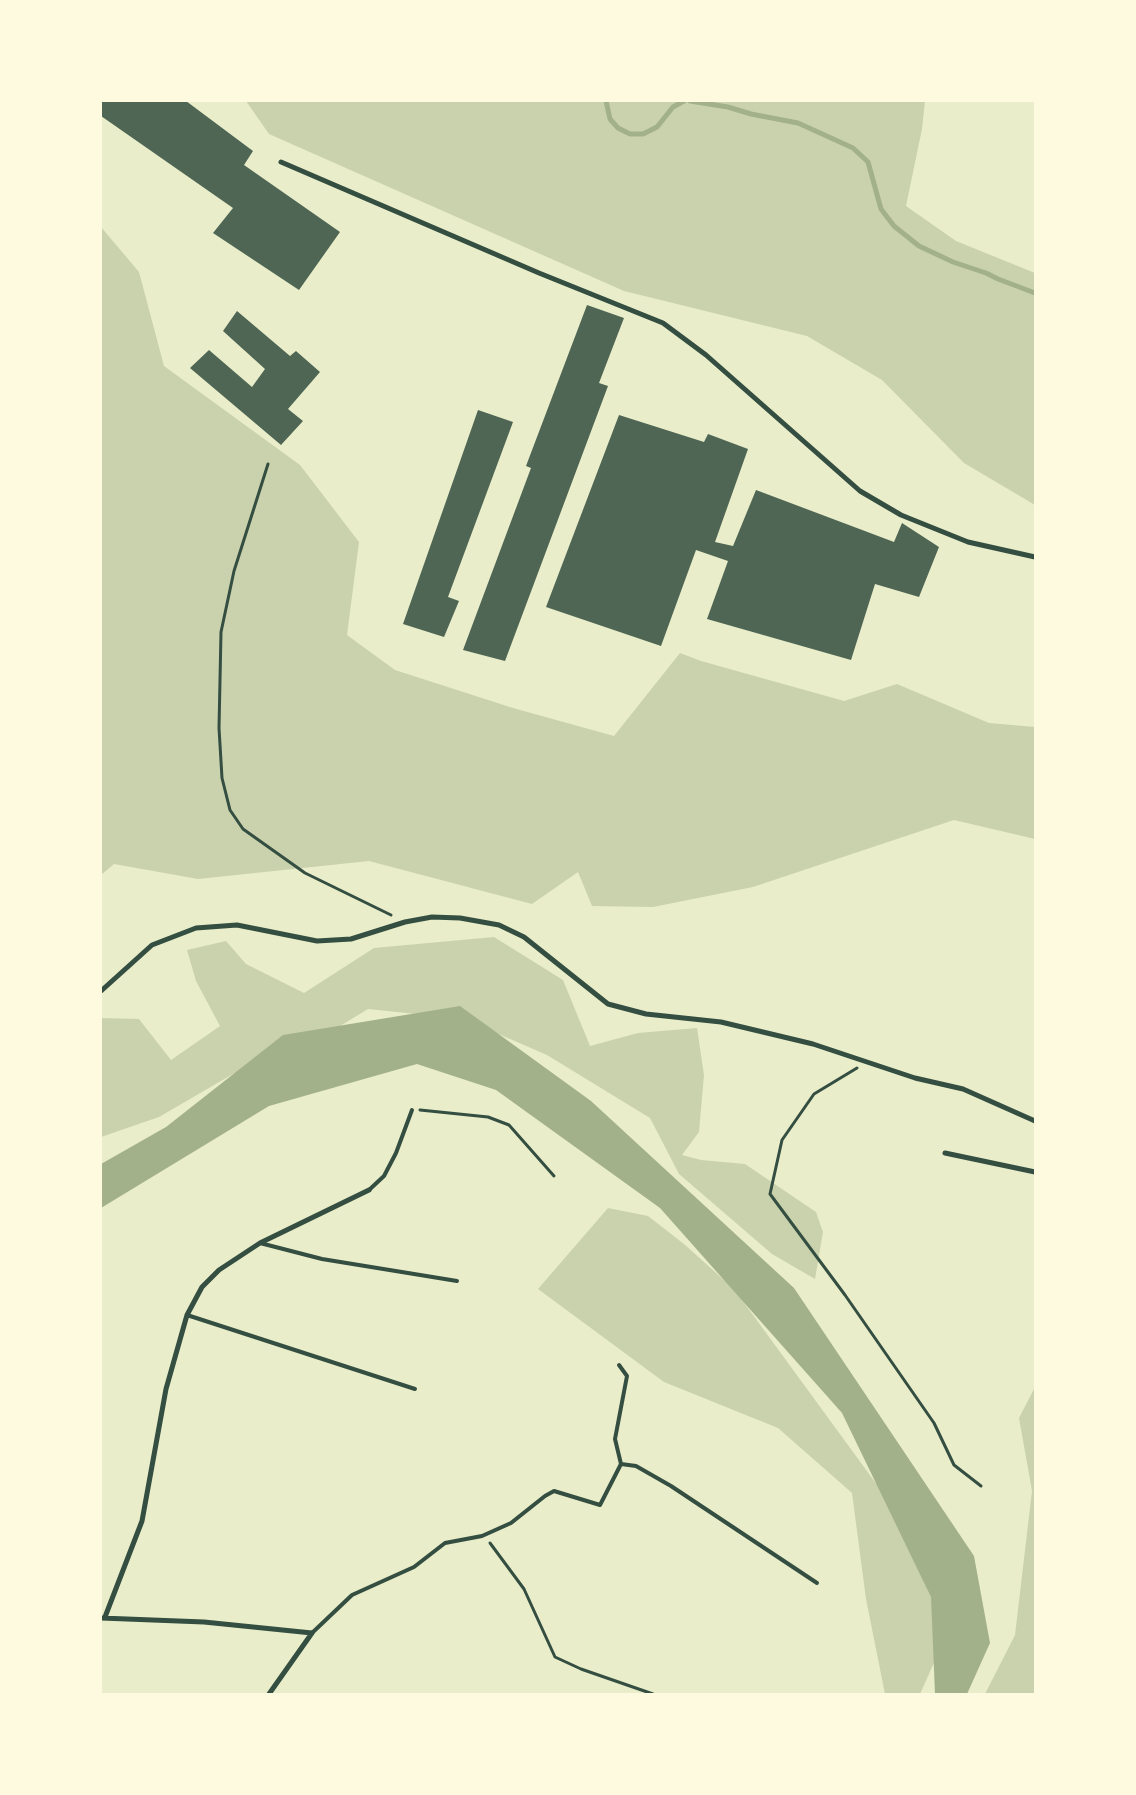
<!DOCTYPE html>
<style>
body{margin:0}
#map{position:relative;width:1136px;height:1795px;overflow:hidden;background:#e9edc9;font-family:Karla,sans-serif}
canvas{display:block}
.frame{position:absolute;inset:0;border:102px solid #fefae0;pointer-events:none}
</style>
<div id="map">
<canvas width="1136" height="1795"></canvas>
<div class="frame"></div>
</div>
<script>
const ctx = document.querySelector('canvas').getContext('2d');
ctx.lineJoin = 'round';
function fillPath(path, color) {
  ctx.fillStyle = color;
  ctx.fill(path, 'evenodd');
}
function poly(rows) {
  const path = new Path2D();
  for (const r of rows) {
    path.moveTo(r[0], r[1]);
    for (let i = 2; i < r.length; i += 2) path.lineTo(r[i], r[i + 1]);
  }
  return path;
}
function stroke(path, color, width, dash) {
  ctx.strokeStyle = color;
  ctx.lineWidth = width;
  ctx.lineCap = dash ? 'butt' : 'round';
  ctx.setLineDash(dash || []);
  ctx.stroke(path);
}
fillPath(poly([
 [246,101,925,101,922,129,906,206,956,241,1035,273,1035,505,964,463,882,380,807,336,624,291,269,134],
 [101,227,139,272,164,366,300,465,359,542,347,635,395,670,513,708,614,736,680,653,701,661,844,701,897,684,989,723,1035,727,1035,839,954,820,753,887,653,907,592,906,578,872,532,904,369,861,198,879,114,864,101,875],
 [494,937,563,980,590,1046,638,1033,697,1028,704,1075,699,1132,682,1155,701,1160,745,1164,816,1212,823,1232,815,1279,772,1254,679,1174,650,1118,547,1055,464,1019,368,1009,307,1046,233,1074,159,1117,101,1137,101,1018,139,1019,171,1060,220,1026,196,981,187,950,226,941,246,964,304,993,374,948],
 [608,1208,648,1216,684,1244,734,1289,902,1519,946,1636,920,1694,885,1694,866,1599,852,1493,778,1428,664,1382,538,1289],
 [1035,1387,1035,1694,985,1694,1015,1635,1032,1491,1019,1418]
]), '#cad2ad');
fillPath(poly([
 [460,1006,591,1101,794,1288,974,1556,990,1643,967,1694,935,1694,931,1597,842,1413,660,1208,496,1090,417,1064,269,1106,101,1208,101,1164,166,1127,283,1035]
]), '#a3b18a');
stroke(poly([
 [606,101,610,119,618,128,630,134,643,134,657,127,673,107,684,101],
 [690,101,728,107,751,114,798,123,853,148,868,162,881,209,894,226,919,246,953,262,986,273,998,279,1035,293]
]), '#a3b18a', 5);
fillPath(poly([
 [101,101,186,101,253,151,244,165,340,232,299,290,213,233,233,208,101,116],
 [587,305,624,318,599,383,608,386,505,661,463,650,531,468,526,466],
 [237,311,290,356,296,351,320,372,288,409,303,421,281,445,190,368,209,350,252,387,265,369,223,331],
 [478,410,513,422,448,597,459,601,444,637,403,624],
 [619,415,704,442,708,434,748,449,715,542,733,546,756,490,894,542,902,523,939,547,919,597,875,584,851,660,707,619,728,561,696,550,661,646,546,607]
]), '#4f6655');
stroke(poly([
 [268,464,234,571,221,632,219,728,222,778,230,810,243,829,305,873,391,915],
 [857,1068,814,1094,782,1140,770,1194,845,1295,934,1423,954,1465,981,1486],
 [420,1110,488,1117,509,1125,554,1176],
 [490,1543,524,1589,555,1657,581,1669,653,1694]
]), '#344e41', 3);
stroke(poly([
 [369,1190,384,1176,396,1153,412,1110],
 [260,1243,322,1259,457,1281],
 [187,1315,415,1389],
 [621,1464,636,1466,671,1486,817,1583],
 [312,1633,352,1595,414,1567,445,1543,482,1536,511,1523,545,1496,554,1491,600,1505,621,1464,615,1439,627,1376,619,1365]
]), '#344e41', 4);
stroke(poly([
 [281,162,539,273,663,323,706,355,860,491,901,515,968,542,1035,557],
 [101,991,152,945,196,928,237,925,317,941,351,939,405,922,432,917,460,918,499,925,524,937,608,1004,646,1014,721,1022,813,1044,915,1078,963,1089,1035,1121],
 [945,1153,1035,1172],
 [105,1617,142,1521,166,1389,187,1315,202,1287,219,1270,260,1243,369,1190],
 [101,1618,204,1622,312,1633],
 [269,1694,312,1633]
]), '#344e41', 5);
</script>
